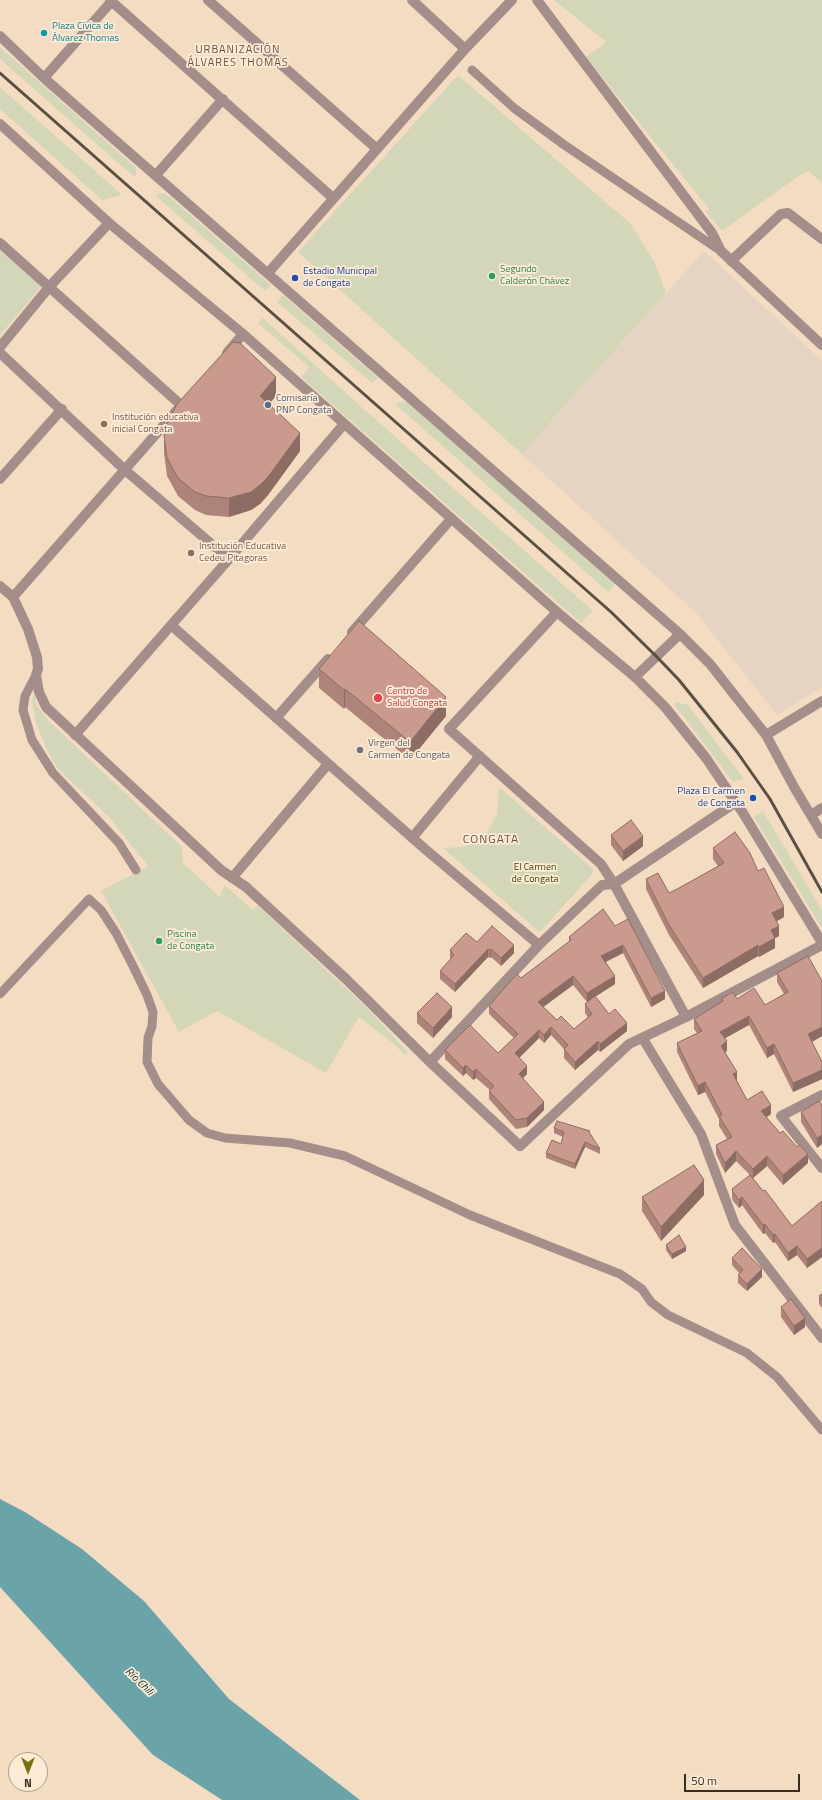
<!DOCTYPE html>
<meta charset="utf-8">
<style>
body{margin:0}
#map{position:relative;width:822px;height:1800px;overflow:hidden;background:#f4dcc3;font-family:"Titillium Web",sans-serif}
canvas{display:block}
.north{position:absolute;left:8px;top:1752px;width:40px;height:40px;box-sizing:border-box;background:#feebd6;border:1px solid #ae9f8e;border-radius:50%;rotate:180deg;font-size:11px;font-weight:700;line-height:16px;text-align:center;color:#362d23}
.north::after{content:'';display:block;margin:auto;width:14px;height:18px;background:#797111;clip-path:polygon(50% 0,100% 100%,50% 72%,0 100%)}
.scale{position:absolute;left:684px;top:1774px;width:116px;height:18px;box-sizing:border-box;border:2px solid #362d23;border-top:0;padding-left:5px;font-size:12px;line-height:14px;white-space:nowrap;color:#362d23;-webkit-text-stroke:3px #feebd6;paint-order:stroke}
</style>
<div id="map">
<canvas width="822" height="1800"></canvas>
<div class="north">N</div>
<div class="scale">50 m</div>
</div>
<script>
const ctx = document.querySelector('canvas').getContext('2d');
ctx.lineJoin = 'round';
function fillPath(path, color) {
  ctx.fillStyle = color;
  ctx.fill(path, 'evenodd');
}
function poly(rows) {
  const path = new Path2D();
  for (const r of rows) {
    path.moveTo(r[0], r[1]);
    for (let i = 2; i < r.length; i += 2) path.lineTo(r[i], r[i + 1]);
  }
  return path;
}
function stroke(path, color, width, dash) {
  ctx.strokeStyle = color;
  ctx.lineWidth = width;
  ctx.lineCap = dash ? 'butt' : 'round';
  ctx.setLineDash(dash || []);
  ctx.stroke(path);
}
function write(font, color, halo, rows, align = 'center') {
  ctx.font = font + ' "Titillium Web",sans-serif';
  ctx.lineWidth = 3.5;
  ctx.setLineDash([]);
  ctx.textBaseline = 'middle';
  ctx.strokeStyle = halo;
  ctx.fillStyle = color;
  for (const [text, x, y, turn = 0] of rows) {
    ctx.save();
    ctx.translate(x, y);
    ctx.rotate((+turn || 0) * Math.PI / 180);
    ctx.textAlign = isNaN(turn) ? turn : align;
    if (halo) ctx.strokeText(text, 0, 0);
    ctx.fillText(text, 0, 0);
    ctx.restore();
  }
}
fillPath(poly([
 [704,251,822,361,822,687,777,715,697,614,522,454]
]), '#e5d4c3');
fillPath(poly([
 [554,0,822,0,822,183,808,171,800,175,722,231,706,212,709,209,586,57,606,42],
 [0,47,136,168,136,176,134,177,0,59],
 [458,75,631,224,655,263,666,293,522,454,298,252],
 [0,87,121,194,118,196,102,200,0,109],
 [165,193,271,285,265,291,156,196,157,194],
 [0,251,42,286,0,335],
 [283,295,378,378,372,383,277,302],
 [263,318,358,404,593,611,581,623,301,377,309,367,258,323],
 [407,401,616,583,608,592,396,405,398,403],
 [34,693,37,706,49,721,182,847,183,863,220,897,224,885,253,910,257,905,364,1005,408,1052,405,1055,393,1043,359,1017,326,1073,217,1011,179,1032,101,891,148,866,108,816,58,769,46,748,36,723,32,699],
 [676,702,688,705,744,779,733,782,674,704],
 [499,787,593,869,593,873,541,931,537,930,443,848,463,847,472,844,487,832,497,815],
 [763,811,822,910,822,928,754,817]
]), '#d3d7b8');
fillPath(poly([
 [0,1499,25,1512,82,1549,144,1601,229,1699,360,1800,222,1800,153,1755,0,1587]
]), '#6aa4a8');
stroke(poly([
 [472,70,514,108,563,144,721,251],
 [36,675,25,696,23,710,32,740,53,773,119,843,136,870],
 [0,994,89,899,101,910,116,933,133,966,147,995,153,1012,152,1026,148,1038,147,1062,158,1084,189,1120,207,1133,225,1138,290,1143,345,1156,470,1215,620,1274,642,1289,651,1302,668,1315,747,1353,777,1377,822,1430]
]), '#a48e8a', 9);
stroke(poly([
 [110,0,333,198],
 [208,0,377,149],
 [412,0,465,49],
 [537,0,712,233,721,251,822,345],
 [0,36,44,78,680,634,710,664,766,735,794,787,822,834],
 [44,78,111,2],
 [156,175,223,99],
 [0,243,181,405],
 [731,261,781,214,788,213,822,239],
 [268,273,465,49,512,0],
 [0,347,50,286,109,223],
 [0,353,125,470,229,559],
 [227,353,243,334],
 [0,479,62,409],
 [0,586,13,597,28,629,37,657,38,669,36,675,39,692,46,707,221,870,246,887,346,979,430,1062,520,1146,629,1044,686,1017,822,945],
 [13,597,178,409],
 [557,612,449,729,601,864,614,884,686,1017],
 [171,625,425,849,539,945],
 [352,632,451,519],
 [635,677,680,634],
 [276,718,328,659],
 [75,735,229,559,344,424],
 [766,735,822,701],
 [811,815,822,808],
 [412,838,480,756],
 [232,878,328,764],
 [643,1039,701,1134,735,1225,822,1338],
 [430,1062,539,945,602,885,614,884,736,802],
 [822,1095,781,1116,822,1168]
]), '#a48e8a', 10);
stroke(poly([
 [0,124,109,223,243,334,557,612,635,677,665,707,706,758,743,813,822,943]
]), '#a48e8a', 10);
stroke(poly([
 [0,73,611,612,657,657,679,680,737,752,770,799,822,892]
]), '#5b4f42', 3);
fillPath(poly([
 [276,396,269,404,300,451,268,495,260,504,251,510,229,517,206,515,195,510,178,496,167,476,164,453,164,435],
 [319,669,446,716,410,760,345,707,344,709,319,688],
 [611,835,643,846,623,861,611,845],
 [713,848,758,871,784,917,776,921,779,936,775,938,775,948,759,957,758,956,703,988,669,935,646,889,646,879,669,893,679,888,718,866,713,859],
 [603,909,665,999,651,1007,623,953,606,962,615,984,587,1002,573,985,543,1007,557,1020,574,1029,588,1017,585,1013,585,1004,609,1014,627,1031,600,1052,598,1050,575,1070,564,1058,564,1049,551,1035,544,1043,539,1038,519,1058,527,1074,523,1078,544,1110,527,1127,516,1129,489,1099,489,1091,490,1090,476,1078,473,1080,466,1073,463,1076,445,1059,445,1050,498,1053,514,1038,489,1014,489,1006,521,978,569,942,569,937],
 [477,942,514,953,501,966,491,957,490,958,488,957,455,992,440,979,440,971,451,959,450,958,450,950],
 [777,973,822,1036,812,1042,822,1062,822,1079,793,1092,774,1054,767,1058,749,1025,725,1038,727,1051,725,1052,737,1081,747,1100,771,1114,766,1117,780,1133,808,1163,783,1185,767,1166,753,1178,763,1191,792,1226,822,1201,822,1257,807,1268,797,1255,788,1261,775,1242,773,1243,765,1233,763,1234,742,1205,739,1208,733,1201,732,1198,732,1189,750,1175,736,1161,725,1173,716,1154,716,1145,727,1139,719,1126,719,1119,705,1092,698,1095,677,1052,677,1043,697,1033,694,1029,694,1019,722,1002,722,998,737,999,765,1005,784,994,777,982],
 [417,1013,452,1017,433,1038,417,1023],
 [822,1105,822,1144,817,1148,801,1122,801,1112],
 [554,1128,590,1134,600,1149,600,1154,585,1147,575,1169,546,1158,546,1153,561,1144,563,1137,554,1133],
 [704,1195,661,1241,642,1211,642,1197],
 [666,1245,686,1251,672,1259,666,1250],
 [732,1258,762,1277,747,1291,738,1283,738,1275,740,1274,732,1265],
 [822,1294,822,1308,819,1304,819,1296],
 [781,1307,805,1327,794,1335,781,1317]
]), '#ae847a');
fillPath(poly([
 [276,377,276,396,260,414,260,396],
 [300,433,300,451,268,495,260,504,251,510,229,517,229,498],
 [345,689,345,707,344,709,344,690],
 [446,697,446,716,410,760,410,742],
 [643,836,643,846,623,861,623,851],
 [784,907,784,917,772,924,772,913],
 [779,926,779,936,771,940,771,930],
 [775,938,775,948,759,957,759,947],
 [514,945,514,953,501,966,501,958],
 [623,945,623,953,601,964,601,956],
 [758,945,758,956,703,988,703,978],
 [488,949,488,957,455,992,455,984],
 [491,949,491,957,490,958,490,950],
 [573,976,573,985,538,1011,538,1002],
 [615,976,615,984,587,1002,587,993],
 [665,991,665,999,651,1007,651,998],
 [452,1007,452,1017,433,1038,433,1028],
 [749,1016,749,1025,720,1041,720,1032],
 [627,1023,627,1031,600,1052,600,1044],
 [551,1027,551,1035,544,1043,544,1035],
 [822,1027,822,1036,808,1044,808,1034],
 [539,1030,539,1038,515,1062,515,1053],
 [598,1041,598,1050,575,1070,575,1062],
 [727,1041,727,1051,721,1055,721,1046],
 [774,1044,774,1054,767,1058,767,1048],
 [466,1065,466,1073,463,1076,463,1068],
 [527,1066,527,1074,519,1082,519,1074],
 [476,1069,476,1078,473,1080,473,1072],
 [822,1070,822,1079,793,1092,793,1083],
 [737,1072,737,1082,733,1074],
 [705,1082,705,1092,698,1095,698,1086],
 [544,1102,544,1110,527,1127,527,1118],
 [771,1105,771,1114,761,1121,761,1111],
 [822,1135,822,1144,817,1148,817,1138],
 [585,1142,585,1147,575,1169,575,1164],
 [736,1151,736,1161,725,1173,725,1163],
 [808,1154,808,1163,783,1185,783,1175],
 [767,1156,767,1166,753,1178,753,1169],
 [704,1180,704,1195,661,1241,661,1227],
 [742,1197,742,1205,739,1208,739,1200],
 [765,1224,765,1233,763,1234,763,1225],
 [775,1234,775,1242,773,1243,773,1235],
 [797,1246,797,1255,788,1261,788,1253],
 [686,1247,686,1251,672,1259,672,1254],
 [822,1248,822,1257,807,1268,807,1259],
 [762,1269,762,1277,747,1291,747,1284],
 [805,1318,805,1327,794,1335,794,1326]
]), '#8d6c63');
const building = poly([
 [233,342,240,343,276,377,260,396,300,433,268,477,260,485,251,492,229,498,206,496,195,492,178,478,167,458,164,435,167,424,177,404,233,342],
 [359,621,446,697,410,742,345,689,344,690,319,669,359,621],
 [631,820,643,836,623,851,611,835,631,820],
 [735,832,750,853,758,871,764,868,784,907,772,913,779,926,771,930,775,938,759,947,758,945,703,978,669,925,646,879,658,873,669,893,679,888,724,863,713,848,735,832],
 [603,909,615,926,628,919,665,991,651,998,623,945,601,956,615,976,587,993,573,976,538,1002,557,1020,561,1016,574,1029,592,1014,585,1004,595,996,609,1014,615,1009,627,1023,600,1044,598,1041,575,1062,564,1049,568,1045,551,1027,544,1035,539,1030,515,1053,527,1066,519,1074,544,1102,527,1118,516,1120,489,1091,494,1086,476,1069,473,1072,466,1065,463,1068,445,1050,470,1025,498,1053,518,1034,489,1006,508,984,517,974,521,978,571,940,569,937,603,909],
 [492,926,514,945,501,958,491,949,490,950,488,949,455,984,440,971,454,955,450,950,466,933,477,942,492,926],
 [808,956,822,981,822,1027,808,1034,822,1062,822,1070,793,1083,774,1044,767,1048,749,1016,720,1032,727,1041,721,1046,737,1072,733,1074,747,1100,762,1091,771,1105,761,1111,780,1133,783,1131,797,1147,800,1145,808,1154,783,1175,767,1156,753,1169,736,1151,725,1163,716,1145,732,1137,719,1116,722,1115,705,1082,698,1086,677,1043,702,1031,694,1019,723,1001,722,998,733,992,737,999,754,988,765,1005,788,992,777,973,808,956],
 [437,993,452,1007,433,1028,417,1013,437,993],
 [819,1101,822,1105,822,1135,817,1138,801,1112,819,1101],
 [557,1121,590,1131,589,1132,600,1149,585,1142,575,1164,546,1153,552,1140,561,1144,564,1132,554,1128,557,1121],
 [694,1165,704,1180,661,1227,642,1197,694,1165],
 [750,1175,763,1191,765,1190,792,1226,822,1201,822,1248,807,1259,797,1246,788,1253,775,1234,773,1235,765,1224,763,1225,742,1197,739,1200,733,1192,732,1189,750,1175],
 [679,1235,686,1247,672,1254,666,1245,679,1235],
 [742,1248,762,1269,747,1284,738,1275,743,1270,732,1258,742,1248],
 [822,1294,822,1300,819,1296,822,1294],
 [791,1299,805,1318,794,1326,781,1307,791,1299]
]);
fillPath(building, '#ca9a8e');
stroke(building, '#8d6c63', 1);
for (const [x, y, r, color] of [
 [44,33,4,"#0f9aa8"],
 [492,276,4,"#2e9e5b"],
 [295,278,4,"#1a4fb4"],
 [268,405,4,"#5c6f8a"],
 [104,424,4,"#8d6e63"],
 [191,553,4,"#8d6e63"],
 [378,698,5,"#e0444e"],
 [360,750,4,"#6b7280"],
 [753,798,4,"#1a4fb4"],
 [159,941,4,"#2e9e5b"]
]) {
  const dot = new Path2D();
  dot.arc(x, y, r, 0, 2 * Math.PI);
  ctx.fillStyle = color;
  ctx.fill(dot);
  stroke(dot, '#feebd6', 1.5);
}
write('10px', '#0d838f', '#feebd6', [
 ["Plaza Cívica de",52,27],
 ["Álvarez Thomas",52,39]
], 'left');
write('10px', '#27864d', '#feebd6', [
 ["Segundo",500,270],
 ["Calderón Chávez",500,282],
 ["Piscina",167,935],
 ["de Congata",167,947]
], 'left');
write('10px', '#164399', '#feebd6', [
 ["Estadio Municipal",303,272],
 ["de Congata",303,284],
 ["Plaza El Carmen",745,792,"right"],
 ["de Congata",745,804,"right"]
], 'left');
write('10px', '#4e5e75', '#feebd6', [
 ["Comisaría",276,399],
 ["PNP Congata",276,411]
], 'left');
write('10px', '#785e54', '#feebd6', [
 ["Institución educativa",112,418],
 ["inicial Congata",112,430],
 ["Institución Educativa",199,547],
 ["Cedeu Pitagoras",199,559]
], 'left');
write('10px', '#be3a42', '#feebd6', [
 ["Centro de",387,692],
 ["Salud Congata",387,704]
], 'left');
write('10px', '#5b616d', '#feebd6', [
 ["Virgen del",368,744],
 ["Carmen de Congata",368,756]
], 'left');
write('10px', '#40430e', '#feebd6', [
 ["El Carmen",535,868],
 ["de Congata",535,880]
]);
ctx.letterSpacing = '1px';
write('11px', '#67533d', '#feebd6', [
 ["URBANIZACIÓN",238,50],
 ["ÁLVARES THOMAS",238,63]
]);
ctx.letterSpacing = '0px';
write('italic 11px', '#00393c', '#feebd6', [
 ["Río Chili",139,1682,44]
]);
ctx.letterSpacing = '1px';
write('12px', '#67533d', '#feebd6', [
 ["CONGATA",491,840]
]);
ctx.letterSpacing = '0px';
</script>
